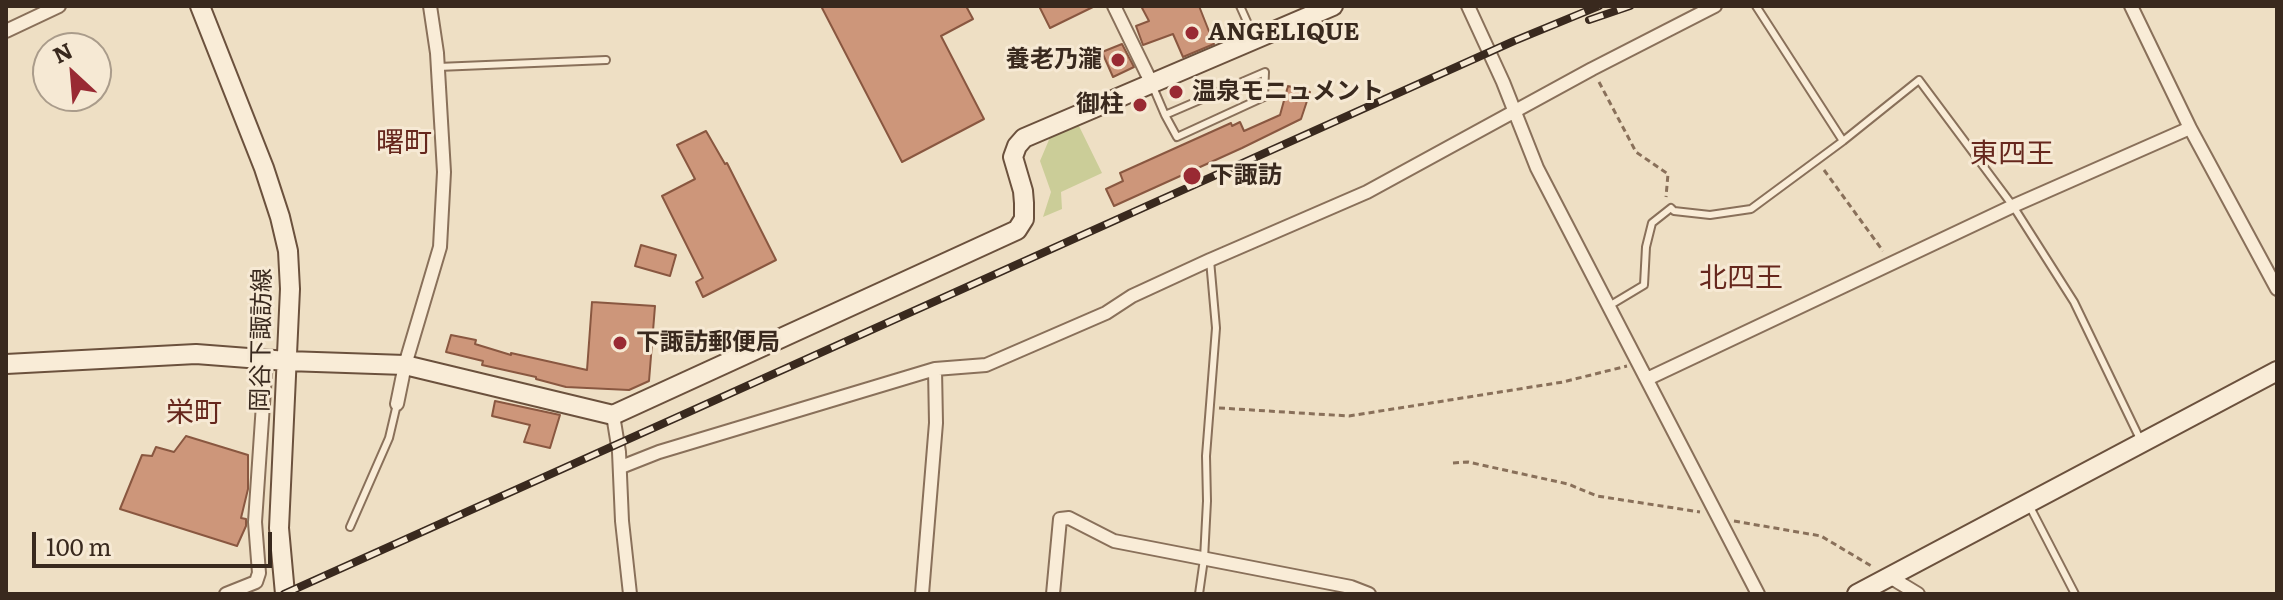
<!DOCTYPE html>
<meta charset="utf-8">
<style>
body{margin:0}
#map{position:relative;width:2283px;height:600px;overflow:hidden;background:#eedfc4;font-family:Literata,serif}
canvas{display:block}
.frame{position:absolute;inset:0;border:8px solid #39291e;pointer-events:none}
.north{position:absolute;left:32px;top:32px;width:80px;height:80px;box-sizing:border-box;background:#f6e9d4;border:2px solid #aa9c8b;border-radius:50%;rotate:334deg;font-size:22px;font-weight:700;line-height:32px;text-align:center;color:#39291e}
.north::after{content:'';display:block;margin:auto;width:28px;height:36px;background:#992a33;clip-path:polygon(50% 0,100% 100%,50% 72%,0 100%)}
.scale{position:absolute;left:32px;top:532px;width:240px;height:36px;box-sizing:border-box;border:4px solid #39291e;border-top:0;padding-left:10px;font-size:24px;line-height:28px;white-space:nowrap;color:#39291e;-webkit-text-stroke:6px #f6e9d4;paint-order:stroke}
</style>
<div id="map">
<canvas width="2283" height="600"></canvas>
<div class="frame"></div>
<div class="north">N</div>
<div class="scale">100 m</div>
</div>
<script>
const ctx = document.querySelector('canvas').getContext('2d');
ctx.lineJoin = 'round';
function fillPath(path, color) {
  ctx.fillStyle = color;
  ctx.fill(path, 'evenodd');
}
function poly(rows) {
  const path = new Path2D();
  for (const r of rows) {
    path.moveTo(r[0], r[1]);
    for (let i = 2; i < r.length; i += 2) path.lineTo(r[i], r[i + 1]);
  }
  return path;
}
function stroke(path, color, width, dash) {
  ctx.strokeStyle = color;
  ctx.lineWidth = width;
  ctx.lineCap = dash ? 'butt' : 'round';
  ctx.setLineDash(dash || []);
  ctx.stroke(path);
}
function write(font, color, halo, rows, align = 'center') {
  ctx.font = font + ' Literata,"Noto Sans JP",serif';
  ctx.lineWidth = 6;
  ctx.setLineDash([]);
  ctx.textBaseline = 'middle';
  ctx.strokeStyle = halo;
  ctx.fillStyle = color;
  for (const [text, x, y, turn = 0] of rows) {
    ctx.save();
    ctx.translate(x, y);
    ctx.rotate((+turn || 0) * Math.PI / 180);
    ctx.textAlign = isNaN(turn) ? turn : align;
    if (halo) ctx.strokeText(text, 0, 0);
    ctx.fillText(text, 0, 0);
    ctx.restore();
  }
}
fillPath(poly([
 [1078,124,1102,173,1061,192,1062,209,1043,217,1051,192,1040,161,1051,135]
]), '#cbcd98');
const building = poly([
 [821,6,966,6,973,19,941,36,984,119,902,162,821,6],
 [1039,6,1095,6,1050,28,1039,6],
 [1141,6,1199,6,1214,44,1183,57,1173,34,1143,45,1136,26,1149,21,1141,6],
 [1122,44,1134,67,1113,77,1102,52,1122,44],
 [1288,86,1310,92,1301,119,1242,148,1114,206,1106,189,1123,181,1120,173,1231,123,1232,126,1240,122,1244,131,1280,115,1288,86],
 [706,131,725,164,727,163,776,260,703,297,696,282,703,278,662,196,695,179,677,145,706,131],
 [641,245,676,255,670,276,635,266,641,245],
 [592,302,655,306,649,381,629,390,566,387,536,379,536,377,482,365,483,361,446,352,451,335,476,340,475,344,511,355,511,353,587,370,592,302],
 [495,401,560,415,550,448,524,442,530,425,492,416,495,401],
 [186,436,248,455,248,489,241,518,246,519,246,526,237,546,120,509,142,455,152,456,156,447,174,452,186,436]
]);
fillPath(building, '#cd967a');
stroke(building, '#895740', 2);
const lane = poly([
 [1240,6,1253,35],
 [1756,6,1843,141],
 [438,67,606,60],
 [1153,87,1165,115,1265,72,1264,97,1177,137,1165,115],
 [1609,306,1644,285,1646,247,1652,223,1671,208,1674,211,1710,215,1751,209,1843,141,1919,80,2013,206,2074,302,2140,439],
 [2029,505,2075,594],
 [350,527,389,438,397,404],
 [1199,594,1204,559,1207,501,1206,456,1216,328,1210,260]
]);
const street = poly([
 [1114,6,1151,82],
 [1468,6,1503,82,1537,168,1758,594],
 [2131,6,2190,128,2277,289],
 [6,31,59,6],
 [1647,379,2013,206,2190,128],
 [397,404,405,365,440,247,444,172,437,53,430,6],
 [613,415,619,452,622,521,630,594],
 [621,467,659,452,935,369,986,365,1106,313,1132,296,1210,260,1367,192,1592,69,1715,6],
 [1890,577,1918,594],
 [226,594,256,582,259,573,255,522,266,360],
 [922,594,936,423,935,369],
 [1053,594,1060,519,1069,518,1114,541,1351,587,1369,594]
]);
const secondary = poly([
 [200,6,264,168,280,217,288,251,290,289,279,528,285,594],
 [6,364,196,354,287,361,405,365,613,415,1017,230,1024,219,1024,203,1023,191,1013,157,1017,146,1024,138,1333,6],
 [1857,594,2277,371]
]);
stroke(lane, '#89705a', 10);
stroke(street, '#89705a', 16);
stroke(secondary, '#6b513d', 22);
stroke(poly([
 [1599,82,1636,152,1668,174,1666,197],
 [1824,170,1883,251],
 [1219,408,1349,416,1563,382,1627,366],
 [1453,463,1468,462,1568,484,1597,496,1700,512],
 [1734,521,1821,536,1873,567]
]), '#89705a', 3, [6, 4]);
stroke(lane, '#f9ecd7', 6);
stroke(street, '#f9ecd7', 12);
stroke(secondary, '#f9ecd7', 18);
const rail = poly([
 [1589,20,1630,6],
 [284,594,1514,41,1599,6]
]);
stroke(rail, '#39291e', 8);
stroke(rail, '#f6e9d4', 5, [15]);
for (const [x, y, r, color] of [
 [1192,33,8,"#992a33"],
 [1118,60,8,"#992a33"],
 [1176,92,8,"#992a33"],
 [1140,105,8,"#992a33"],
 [1192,176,10,"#992a33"],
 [620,343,8,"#992a33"]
]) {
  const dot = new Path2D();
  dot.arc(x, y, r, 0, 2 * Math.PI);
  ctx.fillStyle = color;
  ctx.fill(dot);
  stroke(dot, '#f6e9d4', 3);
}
write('bold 24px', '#39291e', '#f6e9d4', [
 ["ANGELIQUE",1208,33],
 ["養老乃瀧",1102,60,"right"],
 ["温泉モニュメント",1192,92],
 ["御柱",1124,105,"right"],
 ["下諏訪",1210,176],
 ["下諏訪郵便局",636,343]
], 'left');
write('24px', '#39291e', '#f6e9d4', [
 ["岡谷下諏訪線",262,340,-89]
]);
write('28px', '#66271d', '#f6e9d4', [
 ["曙町",404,144],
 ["東四王",2012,155],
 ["北四王",1741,279],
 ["栄町",194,414]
]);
</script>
